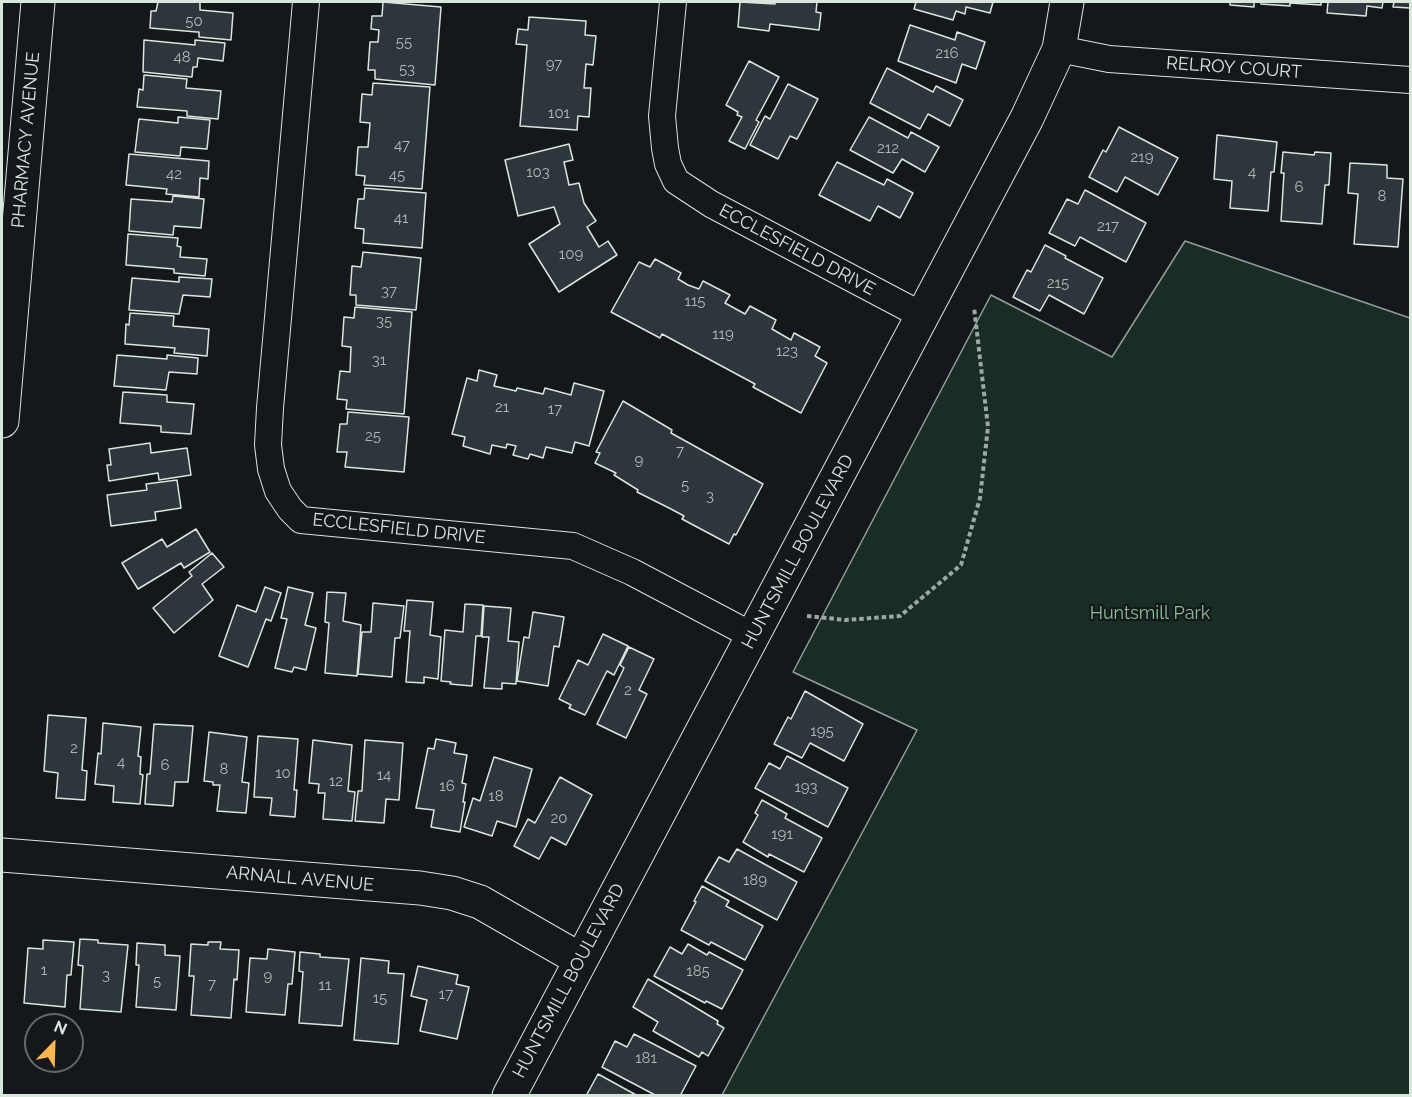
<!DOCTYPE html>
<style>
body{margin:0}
#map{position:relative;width:1412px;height:1097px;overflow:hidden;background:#14181c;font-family:Raleway,sans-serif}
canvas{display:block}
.frame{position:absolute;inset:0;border:3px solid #d8e6dc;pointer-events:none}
.north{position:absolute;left:24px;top:1013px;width:60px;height:60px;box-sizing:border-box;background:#14181c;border:2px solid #626a69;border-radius:50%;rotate:23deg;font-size:16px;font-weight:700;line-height:24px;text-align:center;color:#d8e6dc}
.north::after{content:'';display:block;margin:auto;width:21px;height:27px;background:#ffb74d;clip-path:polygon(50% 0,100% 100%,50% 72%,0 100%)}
</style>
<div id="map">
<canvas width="1412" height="1097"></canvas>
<div class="frame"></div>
<div class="north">N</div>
</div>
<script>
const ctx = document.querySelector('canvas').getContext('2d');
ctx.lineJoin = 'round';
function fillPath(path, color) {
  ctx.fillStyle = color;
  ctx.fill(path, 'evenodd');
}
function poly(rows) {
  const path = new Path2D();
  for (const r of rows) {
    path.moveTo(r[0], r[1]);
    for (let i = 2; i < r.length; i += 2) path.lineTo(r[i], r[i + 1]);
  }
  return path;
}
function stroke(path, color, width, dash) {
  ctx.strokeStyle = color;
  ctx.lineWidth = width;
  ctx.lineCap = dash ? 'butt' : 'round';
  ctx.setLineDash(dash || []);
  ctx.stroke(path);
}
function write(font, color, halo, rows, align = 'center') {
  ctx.font = font + ' Raleway,sans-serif';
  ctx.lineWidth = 4.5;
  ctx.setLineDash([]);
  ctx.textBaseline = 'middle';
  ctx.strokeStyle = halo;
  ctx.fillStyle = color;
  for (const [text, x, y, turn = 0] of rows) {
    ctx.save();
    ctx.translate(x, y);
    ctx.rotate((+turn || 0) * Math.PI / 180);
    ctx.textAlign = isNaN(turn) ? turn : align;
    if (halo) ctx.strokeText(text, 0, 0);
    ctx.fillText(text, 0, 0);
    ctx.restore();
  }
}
const green = poly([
 [1185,241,1410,318,1410,1095,722,1095,917,730,793,672,991,295,1112,357,1185,241]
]);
fillPath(green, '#1a2d24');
stroke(green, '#939e99', 1.5);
const building = poly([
 [158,2,200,2,200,10,233,13,231,40,199,37,199,32,197,32,150,28,151,11,156,11,158,2],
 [383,2,441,7,435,85,375,79,375,70,368,70,370,42,378,42,379,30,371,29,372,16,382,16,383,2],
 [740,2,775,4,775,2,817,2,816,12,821,13,819,30,770,24,769,31,738,27,740,2],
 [916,2,993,2,990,13,966,7,965,14,956,11,953,20,914,9,916,2],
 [1217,2,1254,2,1254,7,1230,5,1230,2,1217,2],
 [1261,2,1321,2,1321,5,1290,3,1290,6,1261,4,1261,2],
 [1328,2,1383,2,1382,8,1367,6,1366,16,1327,13,1328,2],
 [1394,2,1410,2,1410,8,1393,7,1394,2],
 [529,17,586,21,585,35,596,36,593,65,586,64,584,88,591,88,589,117,578,116,577,130,520,126,527,45,516,44,518,29,528,30,529,17],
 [910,25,955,40,957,32,985,42,976,69,962,64,956,83,898,61,910,25],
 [144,40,195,45,195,40,225,43,223,61,198,58,197,67,193,67,192,77,143,72,144,40],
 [749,61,779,77,756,120,759,122,745,149,729,141,742,117,737,115,738,112,726,105,749,61],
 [887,68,933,92,936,86,963,100,950,126,928,114,920,129,870,103,887,68],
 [144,75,187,79,186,88,221,91,218,119,187,116,187,111,137,107,139,89,143,90,144,75],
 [373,83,430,87,422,189,364,185,365,176,356,175,358,147,368,147,370,123,360,122,362,94,372,95,373,83],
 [788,84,818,99,797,139,790,136,778,159,750,145,765,116,770,119,788,84],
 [178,117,210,120,207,149,181,147,180,156,135,152,139,119,178,123,178,117],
 [869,117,908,138,911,132,939,147,925,172,902,159,893,173,850,150,869,117],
 [1119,127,1178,158,1158,195,1125,177,1117,192,1089,177,1103,150,1106,152,1119,127],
 [1217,135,1277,142,1274,172,1271,172,1268,211,1230,208,1232,181,1214,179,1217,135],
 [569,144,573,160,564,162,569,185,579,183,584,203,596,221,587,227,599,247,608,241,617,255,559,292,529,244,560,224,554,207,518,216,505,160,569,144],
 [1283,152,1314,155,1315,152,1331,153,1329,185,1325,185,1322,224,1281,221,1284,173,1281,173,1283,152],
 [129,154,209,161,208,179,200,178,199,197,166,194,167,189,126,185,129,154],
 [837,162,884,185,887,179,913,193,900,218,878,206,870,221,819,195,837,162],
 [1350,163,1387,165,1387,178,1403,179,1398,247,1354,244,1358,194,1348,193,1350,163],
 [365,188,426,193,422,248,363,243,364,229,355,228,358,199,364,199,365,188],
 [1085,190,1146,223,1126,262,1080,237,1075,246,1049,233,1067,199,1078,204,1085,190],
 [173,196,204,199,201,228,174,226,173,235,129,231,131,199,172,202,173,196],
 [128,234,178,238,177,246,181,247,180,257,207,259,205,276,174,273,174,269,126,265,128,234],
 [1045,245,1066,256,1065,258,1103,278,1084,314,1049,295,1040,311,1013,297,1027,270,1031,272,1045,245],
 [363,252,421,258,416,310,356,305,356,295,350,295,352,266,361,267,363,252],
 [655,259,681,273,678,279,688,285,699,289,703,281,730,295,725,303,745,314,750,306,776,320,772,329,791,340,794,333,820,347,815,356,827,363,801,413,753,387,755,384,662,334,660,338,611,312,639,262,650,267,655,259],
 [179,277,212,279,210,297,183,295,179,314,129,310,132,278,179,282,179,277],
 [355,307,412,312,404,414,346,409,347,400,337,399,340,371,350,372,351,347,342,346,344,317,354,318,355,307],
 [130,313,174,316,173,326,209,329,207,356,174,353,175,348,125,344,126,324,129,325,130,313],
 [117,355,167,359,167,355,198,358,197,374,169,372,166,390,114,386,117,355],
 [479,370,497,375,494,386,516,391,517,388,543,394,545,388,571,395,574,383,604,391,589,446,575,442,572,453,546,447,543,458,530,454,528,459,513,455,516,446,507,444,506,448,492,445,490,454,463,446,465,437,452,434,467,378,477,381,479,370],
 [123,392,167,395,167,402,194,404,191,434,161,432,161,426,120,423,123,392],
 [623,401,672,430,671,433,763,484,736,535,734,534,729,544,682,519,684,516,671,509,637,492,638,490,614,475,616,473,595,463,600,453,596,452,623,401],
 [348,412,409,417,404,472,345,467,347,452,337,452,340,424,347,424,348,412],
 [150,443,151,453,187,448,191,475,159,480,158,473,109,481,107,465,111,465,109,449,150,443],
 [177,480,181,508,155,512,156,520,111,526,107,495,147,490,146,484,177,480],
 [196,529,210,552,184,568,181,563,138,589,122,563,162,539,167,547,196,529],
 [212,553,224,567,202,584,213,600,174,633,153,608,192,576,189,572,212,553],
 [265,587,281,593,271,621,266,619,248,667,219,656,237,605,256,612,265,587],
 [288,587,313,593,305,625,316,628,306,670,294,667,292,672,275,668,287,619,281,618,288,587],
 [327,592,346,593,343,621,361,625,357,676,325,673,329,623,325,622,327,592],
 [407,600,433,602,430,635,441,637,438,679,424,677,424,683,406,682,410,631,404,631,407,600],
 [373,603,404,606,400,638,395,638,392,677,358,674,362,632,371,632,373,603],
 [465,604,483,605,481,636,476,636,472,686,450,684,451,682,441,681,445,630,463,632,465,604],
 [484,606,511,608,508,641,519,642,516,684,502,683,502,689,484,688,489,637,482,637,484,606],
 [533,612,564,617,559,647,554,646,548,686,517,681,524,637,529,638,533,612],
 [603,634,628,646,614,675,607,671,585,715,569,708,571,705,559,699,578,660,588,665,603,634],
 [629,647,654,659,639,690,647,694,626,738,597,724,624,668,620,665,629,647],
 [805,691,863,724,844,761,810,743,802,758,774,744,788,717,791,719,805,691],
 [48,715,86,718,82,770,87,771,85,800,56,798,58,773,44,771,48,715],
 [103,723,141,727,138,756,141,757,140,774,143,775,140,804,113,802,114,786,95,784,98,753,101,754,103,723],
 [154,724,193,726,188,782,175,782,173,806,145,804,147,774,150,774,154,724],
 [209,732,247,737,242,782,249,783,246,813,217,811,220,785,213,785,213,782,204,781,209,732],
 [258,736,298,739,294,790,297,790,295,817,270,815,272,798,254,797,258,736],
 [436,739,456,743,454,753,467,755,462,783,466,784,463,802,465,802,460,832,431,827,434,810,416,808,428,748,434,749,436,739],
 [313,740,352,745,348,791,355,792,352,821,323,819,325,793,318,793,319,784,309,783,313,740],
 [365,740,403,743,399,800,386,799,384,823,355,821,358,791,362,791,365,740],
 [787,756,848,788,828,827,755,788,769,763,780,769,787,756],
 [494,757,532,769,516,827,497,821,492,836,464,827,473,798,480,801,494,757],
 [560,777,592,795,566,845,551,837,539,859,514,846,528,819,535,823,560,777],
 [762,800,787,814,785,818,822,838,804,872,769,854,768,857,743,842,758,815,755,813,762,800],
 [737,849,797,882,777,920,705,881,719,857,729,862,737,849],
 [702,886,729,901,726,906,763,926,745,960,711,942,709,945,681,930,696,902,694,901,702,886],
 [80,939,98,940,98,943,128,945,121,1012,80,1009,83,966,78,965,80,939],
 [43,940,74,942,71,975,67,975,65,1007,24,1003,28,948,43,949,43,940],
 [208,942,221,942,220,949,239,950,237,980,234,979,231,1018,191,1015,194,976,189,976,191,944,208,945,208,942],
 [137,943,165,945,165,955,180,956,176,1010,136,1007,139,965,136,965,137,943],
 [688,944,707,955,709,952,743,970,722,1009,706,1001,705,1003,654,976,670,947,682,954,688,944],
 [268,949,295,952,292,984,288,984,285,1015,246,1012,250,958,267,959,268,949],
 [300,952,320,954,320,957,349,959,342,1026,299,1023,303,972,299,971,300,952],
 [361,958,389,961,388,973,404,974,398,1044,354,1040,361,958],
 [418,966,458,975,456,984,469,987,457,1039,420,1031,427,1000,411,996,418,966],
 [648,979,718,1021,717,1024,724,1028,708,1056,702,1052,699,1057,653,1031,658,1022,633,1007,648,979],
 [634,1034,696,1066,680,1096,657,1096,602,1067,615,1041,627,1047,634,1034],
 [598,1074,638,1096,586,1096,598,1074]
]);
fillPath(building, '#2c363c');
stroke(building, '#d8e6dc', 1.5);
const minor = poly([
 [306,2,270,408,268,445,271,469,278,491,290,509,301,520,573,546,632,572,753,636],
 [673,2,662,116,665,148,668,164,676,181,711,204,923,316],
 [1059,49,1109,59,1410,80]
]);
const tertiary = poly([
 [2,421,38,2],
 [2,855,420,888,452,893,480,902,581,960],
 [509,1096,1027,118,1059,49,1067,2]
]);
stroke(minor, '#d8e6dc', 28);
stroke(tertiary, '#d8e6dc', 35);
stroke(poly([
 [807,616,845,620,900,616,961,565,980,498,988,427,974,307]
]), '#9da8a2', 4, [4.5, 3]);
stroke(minor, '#14181c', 26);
stroke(tertiary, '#14181c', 33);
write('15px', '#adbab4', null, [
 ["50",194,21],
 ["55",404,42],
 ["216",947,53],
 ["48",182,57],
 ["97",554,64],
 ["53",407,69],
 ["101",559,113],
 ["47",402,145],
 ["212",888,148],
 ["219",1142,157],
 ["103",538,172],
 ["4",1252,172],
 ["42",174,174],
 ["45",397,175],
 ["6",1299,187],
 ["8",1382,196],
 ["41",401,218],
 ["217",1108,226],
 ["109",571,254],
 ["215",1058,283],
 ["37",389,291],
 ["115",695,301],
 ["35",384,321],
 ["119",723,334],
 ["123",787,351],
 ["31",379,360],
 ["21",502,407],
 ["17",555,409],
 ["25",373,436],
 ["7",680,451],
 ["9",639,460],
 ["5",685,485],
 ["3",710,496],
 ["2",628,690],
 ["195",822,731],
 ["2",74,748],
 ["4",121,762],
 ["6",165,765],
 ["8",224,769],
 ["10",283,773],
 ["14",384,775],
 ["12",336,781],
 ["16",447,786],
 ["193",806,787],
 ["18",496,796],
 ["20",559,818],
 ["191",782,834],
 ["189",755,880],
 ["1",44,970],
 ["185",698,971],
 ["3",106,975],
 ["9",268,976],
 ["5",157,981],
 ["7",212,984],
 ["11",325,985],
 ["17",446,994],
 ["15",380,998],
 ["181",646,1058]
]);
write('18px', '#d8e6dc', '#14181c', [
 ["RELROY COURT",1234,68,4],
 ["PHARMACY AVENUE",26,140,-85],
 ["ECCLESFIELD DRIVE",797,250,28],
 ["ECCLESFIELD DRIVE",399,529,6],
 ["HUNTSMILL BOULEVARD",798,552,-62],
 ["ARNALL AVENUE",300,879,5],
 ["HUNTSMILL BOULEVARD",569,981,-62]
]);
write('18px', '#8ac095', '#14181c', [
 ["Huntsmill Park",1150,614]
]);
</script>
